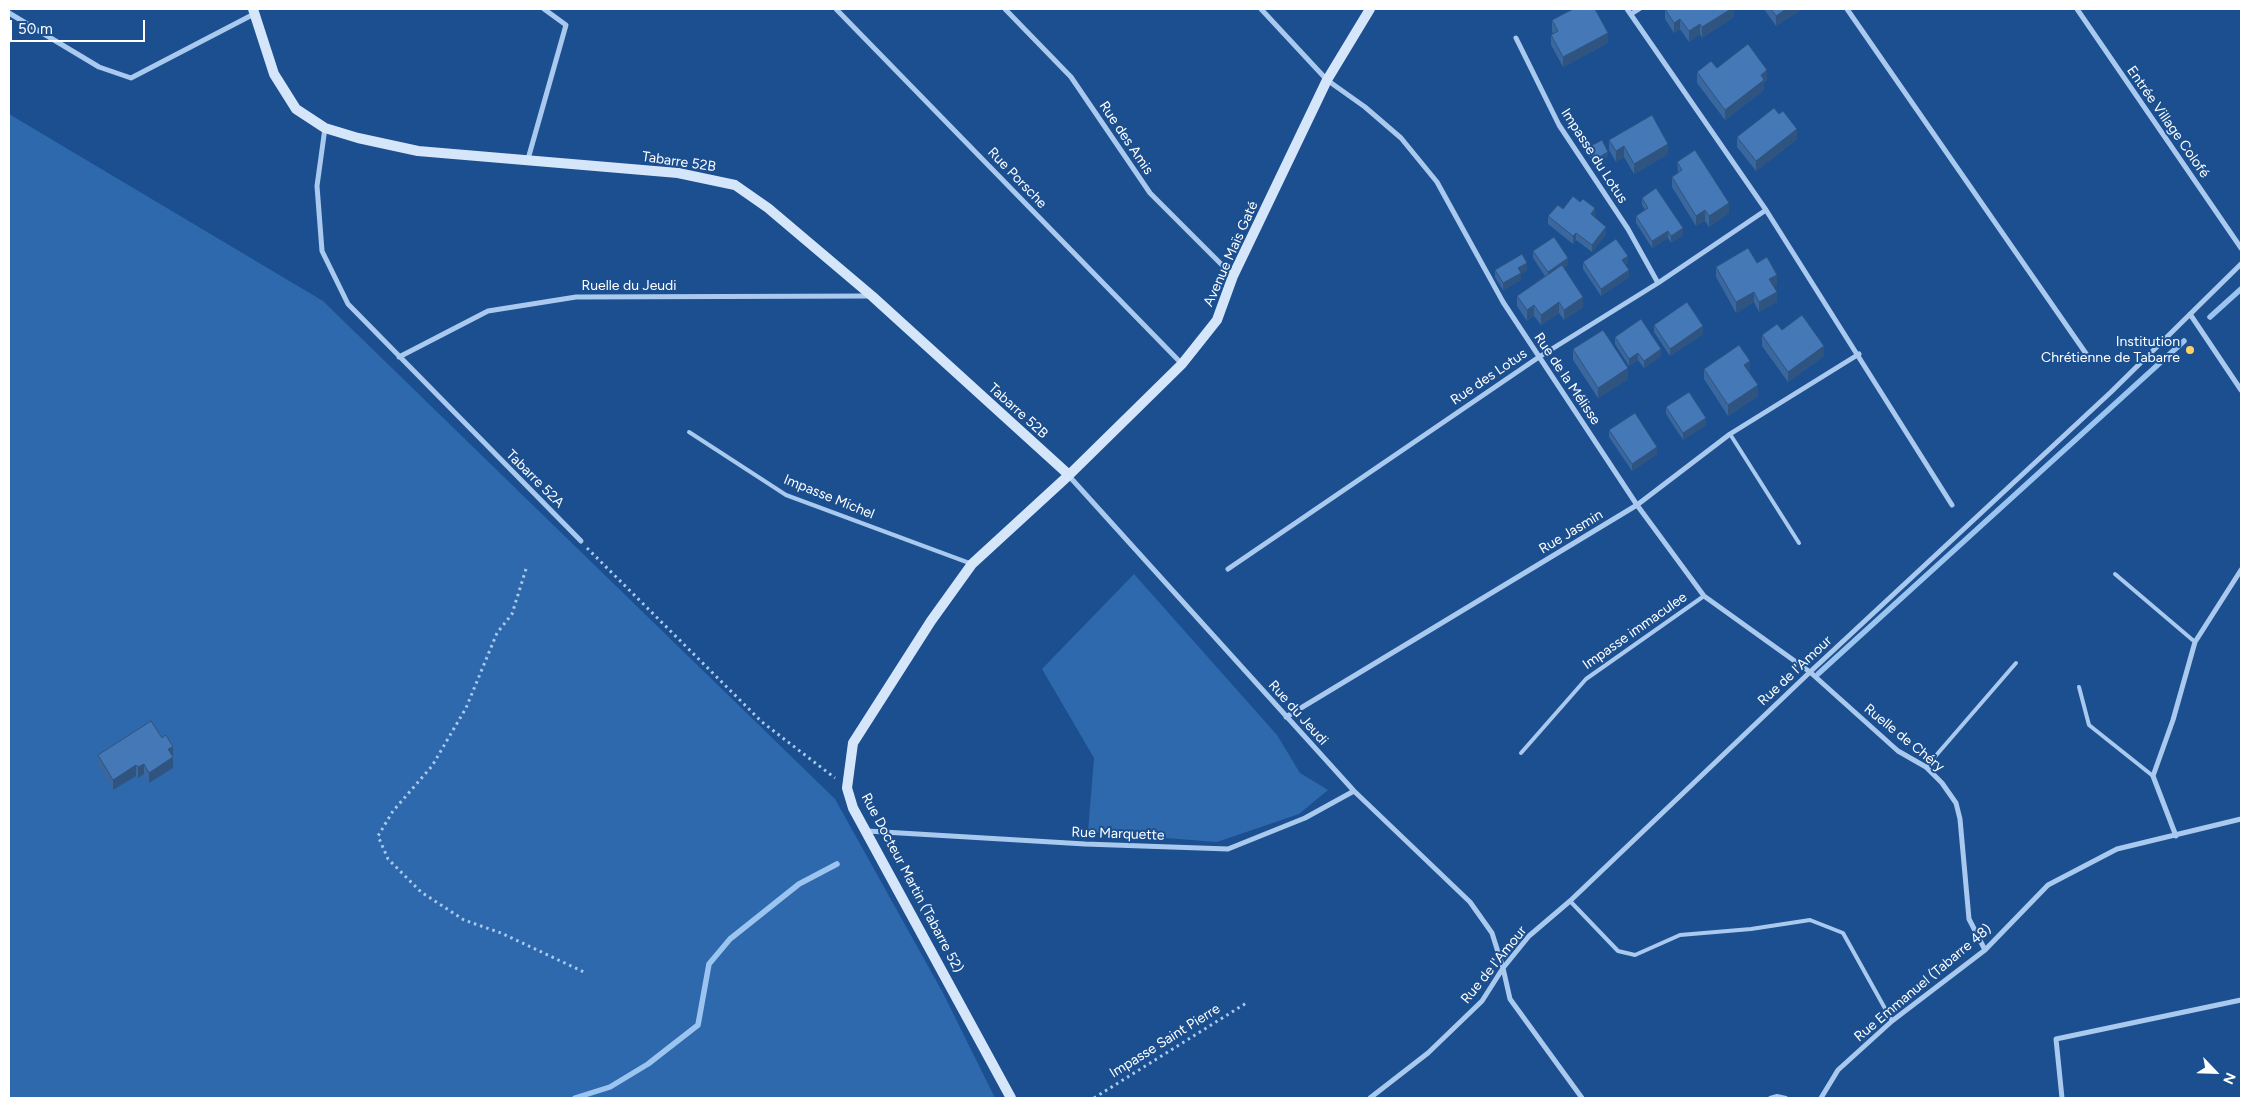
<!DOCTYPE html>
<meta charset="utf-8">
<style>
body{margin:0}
#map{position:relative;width:2250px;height:1107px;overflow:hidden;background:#1b4f8f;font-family:Figtree,sans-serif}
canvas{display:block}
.frame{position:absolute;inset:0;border:10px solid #fff;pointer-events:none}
.north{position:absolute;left:2190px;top:1047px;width:50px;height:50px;-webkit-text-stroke:4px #1b4f8f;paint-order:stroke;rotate:114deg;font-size:14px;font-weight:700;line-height:20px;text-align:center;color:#fff}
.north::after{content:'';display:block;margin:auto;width:18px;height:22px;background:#fff;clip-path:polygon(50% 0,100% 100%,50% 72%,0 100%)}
.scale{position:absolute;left:10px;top:20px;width:135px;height:22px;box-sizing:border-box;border:2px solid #fff;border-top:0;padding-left:6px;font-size:15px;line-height:18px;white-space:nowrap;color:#fff;-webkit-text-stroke:4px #1b4f8f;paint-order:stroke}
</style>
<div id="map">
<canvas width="2250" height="1107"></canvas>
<div class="frame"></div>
<div class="north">N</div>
<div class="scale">50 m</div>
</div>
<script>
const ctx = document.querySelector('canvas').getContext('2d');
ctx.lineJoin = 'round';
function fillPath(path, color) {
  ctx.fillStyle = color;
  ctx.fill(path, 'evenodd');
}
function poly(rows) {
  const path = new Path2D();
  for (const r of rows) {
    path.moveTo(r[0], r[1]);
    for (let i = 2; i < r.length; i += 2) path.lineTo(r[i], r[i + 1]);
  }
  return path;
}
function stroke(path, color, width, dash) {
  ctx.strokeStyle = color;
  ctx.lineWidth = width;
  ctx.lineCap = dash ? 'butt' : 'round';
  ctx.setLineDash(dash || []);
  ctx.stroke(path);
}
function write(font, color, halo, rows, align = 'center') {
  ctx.font = font + ' Figtree,sans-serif';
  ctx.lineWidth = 4;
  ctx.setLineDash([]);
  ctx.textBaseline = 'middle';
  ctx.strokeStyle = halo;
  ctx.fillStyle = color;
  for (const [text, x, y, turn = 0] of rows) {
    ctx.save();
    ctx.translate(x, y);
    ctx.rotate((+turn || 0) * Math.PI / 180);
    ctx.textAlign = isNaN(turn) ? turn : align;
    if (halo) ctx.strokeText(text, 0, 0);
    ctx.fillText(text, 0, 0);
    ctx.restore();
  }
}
fillPath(poly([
 [9,114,323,301,835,799,943,993,995,1098,9,1098],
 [1134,574,1277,735,1300,773,1328,790,1299,814,1217,842,1088,832,1094,758,1042,669]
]), '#2e69ad');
stroke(poly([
 [2210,317,2241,289],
 [1818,674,2184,341],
 [575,1098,610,1087,648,1064,698,1025,709,964,730,939,799,884,837,864]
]), '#9cc4f0', 5.5);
stroke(poly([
 [587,548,762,722,835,778],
 [526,569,512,614,497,633,466,708,432,766,393,811,378,836,388,859,421,892,464,920,501,933,584,972],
 [1094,1098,1248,1002]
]), '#a9c9ee', 3, [2.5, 4]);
stroke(poly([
 [689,432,786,495,972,564],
 [1730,434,1799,543],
 [2115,574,2195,642],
 [2079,687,2089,725,2153,776],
 [1521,753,1586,679,1704,596],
 [1926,767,2016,663],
 [1570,901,1618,951,1635,955,1680,935,1751,929,1810,920,1843,933,1892,1021],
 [1770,1098,1777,1096,1786,1098]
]), '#a9c9ee', 4);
stroke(poly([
 [836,9,1182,364],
 [1005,9,1071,77,1150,193,1233,276],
 [1261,9,1327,80,1365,107,1401,138,1437,182,1503,302,1637,505,1704,596,1810,672,1898,751,1926,767,1942,783,1956,803,1960,819,1969,919,1985,950],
 [1627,9,1766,210,1952,505],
 [1847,9,2087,355],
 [2077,9,2241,248],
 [9,13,99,67,131,78,254,14],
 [1631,14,1639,9],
 [1516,38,1559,125,1628,229,1658,283],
 [325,128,317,186,322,251,348,304,581,541],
 [528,159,566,25,544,9],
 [2190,314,2241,390],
 [399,357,488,311,576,297,871,296],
 [1069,476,1354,791,1470,902,1492,933,1503,968,1510,999,1582,1098],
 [1228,569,1539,357,1658,283,1766,210],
 [1286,717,1637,505,1730,434,1859,354],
 [867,831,1085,844,1228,849,1305,818,1354,791],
 [2176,836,2153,776,2173,720,2195,642,2241,570],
 [1370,1098,1428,1053,1482,1001,1503,968,1529,936,1570,901,1810,672,2111,392,2241,264],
 [1821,1098,1838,1070,1892,1021,1985,950,2048,885,2117,849,2241,819],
 [2062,1098,2056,1039,2241,1000]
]), '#a9c9ee', 5);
stroke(poly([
 [253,9,274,74,296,109,325,128,358,138,418,151,678,173,735,185,768,208,872,296,1069,475],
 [1011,1098,853,808,847,788,853,743,931,621,972,564,1069,475,1182,364,1217,320,1233,276,1327,80,1370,9]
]), '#d6e6fa', 10);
fillPath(poly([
 [1665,9,1734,9,1734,17,1702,38,1700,34,1689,42,1680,29,1674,33,1665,19],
 [1764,9,1802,9,1776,26],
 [1552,20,1608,43,1563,67,1551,45,1551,35,1553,34,1552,31],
 [1717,68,1767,80,1764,83,1764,90,1725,120,1697,83,1697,72],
 [1779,114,1797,139,1756,171,1737,147,1737,137],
 [1609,140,1668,154,1634,174,1624,157,1616,162,1609,150],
 [1587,148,1608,156,1594,164,1587,152],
 [1677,162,1729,213,1709,227,1705,221,1696,226,1672,187,1672,177,1678,173],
 [1642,198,1683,235,1671,243,1668,238,1652,248,1636,223,1636,216,1645,210,1642,205],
 [1563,209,1595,216,1594,217,1606,234,1592,252,1576,240,1573,244,1548,224,1548,216],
 [1533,251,1568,265,1564,268,1583,307,1564,320,1559,313,1541,325,1534,316,1527,321,1517,306,1517,296,1545,276,1533,258],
 [1583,262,1628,263,1625,264,1629,277,1601,296,1583,269],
 [1757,263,1777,285,1774,287,1777,302,1759,312,1754,302,1736,313,1716,277,1716,267],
 [1495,270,1527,270,1521,274,1521,280,1503,290,1495,277],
 [1654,325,1703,334,1670,356,1654,332],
 [1782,330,1824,356,1788,382,1762,346,1762,335],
 [1615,337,1661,356,1644,368,1638,360,1629,366,1615,344],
 [1573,349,1628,379,1598,398,1573,360],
 [1704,369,1750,372,1749,372,1758,396,1728,416,1704,379],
 [1666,407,1706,425,1683,440,1666,414],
 [1609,430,1657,454,1632,471,1609,437],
 [162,738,173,747,173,768,149,783,144,774,138,778,136,776,113,790,98,766,98,755]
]), '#3a679d');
fillPath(poly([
 [1731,9,1734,9,1734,17,1702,38,1702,27],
 [1786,9,1802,9,1776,26,1776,16],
 [1680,19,1680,29,1674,33,1674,23],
 [1700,24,1700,34,1689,42,1689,31],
 [1608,33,1608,43,1563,67,1563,57],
 [1767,70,1767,80,1764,83,1764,90,1725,120,1725,110,1761,75],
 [1797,129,1797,139,1756,171,1756,161],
 [1668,144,1668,154,1634,174,1634,164],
 [1624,146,1624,157,1616,162,1616,151],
 [1608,152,1608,156,1594,164,1594,160],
 [1729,203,1729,213,1709,227,1709,216],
 [1595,208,1595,216,1591,222,1591,214],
 [1705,210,1705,221,1696,226,1696,216],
 [1606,227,1606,234,1592,252,1592,245],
 [1683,228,1683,235,1671,243,1671,236],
 [1668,231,1668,238,1652,248,1652,241],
 [1576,233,1576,240,1573,244,1573,236],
 [1628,256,1628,263,1622,267,1622,260],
 [1568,258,1568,265,1548,279,1548,272],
 [1527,263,1527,270,1521,274,1521,280,1503,290,1503,283,1518,268],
 [1629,270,1629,277,1601,296,1601,289],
 [1777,275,1777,285,1769,290,1769,279],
 [1754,292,1754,302,1736,313,1736,302],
 [1777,292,1777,302,1759,312,1759,302],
 [1583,297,1583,307,1564,320,1564,310],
 [1559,302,1559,313,1541,325,1541,315],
 [1534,305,1534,316,1527,321,1527,310],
 [1703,326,1703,334,1670,356,1670,349],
 [1824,346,1824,356,1788,382,1788,372],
 [1661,349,1661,356,1644,368,1644,361],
 [1638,353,1638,360,1629,366,1629,359],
 [1750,361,1750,372,1744,376,1744,365],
 [1628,368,1628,379,1598,398,1598,388],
 [1758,385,1758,396,1728,416,1728,405],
 [1706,418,1706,425,1683,440,1683,433],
 [1657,447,1657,454,1632,471,1632,464],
 [173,747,173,757,168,749],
 [173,757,173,768,149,783,149,773],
 [144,764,144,774,138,778,138,767],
 [136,765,136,776,113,790,113,780]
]), '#305480');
const building = poly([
 [1573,9,1595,9,1608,33,1563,57,1551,35,1558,31,1552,20,1573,9],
 [1665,9,1731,9,1702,27,1700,24,1689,31,1680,19,1674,23,1665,9],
 [1771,9,1786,9,1776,16,1771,9],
 [1748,44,1767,70,1761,75,1764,80,1725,110,1697,72,1711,61,1717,68,1748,44],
 [1774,108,1779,114,1783,111,1797,129,1756,161,1737,137,1774,108],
 [1652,115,1668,144,1634,164,1624,146,1616,151,1609,140,1652,115],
 [1602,140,1608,152,1594,160,1587,148,1602,140],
 [1695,150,1729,203,1709,216,1705,210,1696,216,1672,177,1682,170,1677,162,1695,150],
 [1656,188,1683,228,1671,236,1668,231,1652,241,1636,216,1648,208,1642,198,1656,188],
 [1573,196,1580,202,1583,199,1595,208,1591,214,1606,227,1592,245,1576,233,1573,236,1548,216,1558,205,1563,209,1573,196],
 [1554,237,1568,258,1548,272,1533,251,1554,237],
 [1616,239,1628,256,1622,260,1629,270,1601,289,1583,262,1616,239],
 [1748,248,1757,263,1767,257,1777,275,1769,279,1777,292,1759,302,1754,292,1736,302,1716,267,1748,248],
 [1522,254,1527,263,1518,268,1521,273,1503,283,1495,270,1522,254],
 [1562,265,1583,297,1564,310,1559,302,1541,315,1534,305,1527,310,1517,296,1562,265],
 [1687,302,1703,326,1670,349,1654,325,1687,302],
 [1802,315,1824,346,1788,372,1762,335,1777,324,1782,330,1802,315],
 [1641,319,1661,349,1644,361,1638,353,1629,359,1615,337,1641,319],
 [1603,330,1628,368,1598,388,1573,349,1603,330],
 [1739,345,1750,361,1744,365,1758,385,1728,405,1704,369,1739,345],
 [1689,392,1706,418,1683,433,1666,407,1689,392],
 [1635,413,1657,447,1632,464,1609,430,1635,413],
 [151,721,162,738,166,735,173,747,168,749,173,757,149,773,144,764,138,767,136,765,113,780,98,755,151,721]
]);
fillPath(building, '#4478b7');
stroke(building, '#305480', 1);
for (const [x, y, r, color] of [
 [2190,350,5,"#ffd166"]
]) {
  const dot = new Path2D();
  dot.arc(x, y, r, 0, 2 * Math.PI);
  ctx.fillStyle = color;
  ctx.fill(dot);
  stroke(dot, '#1b4f8f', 2);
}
write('14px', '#fff', '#1b4f8f', [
 ["Entrée Village Colofé",2168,122,55],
 ["Rue des Amis",1126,138,56],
 ["Impasse du Lotus",1594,156,57],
 ["Tabarre 52B",679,162,8],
 ["Rue Porsche",1017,178,46],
 ["Avenue Maïs Gaté",1231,254,-66],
 ["Ruelle du Jeudi",629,286],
 ["Rue des Lotus",1489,377,-34],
 ["Rue de la Mélisse",1567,379,56],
 ["Tabarre 52B",1018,411,42],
 ["Tabarre 52A",535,479,45],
 ["Impasse Michel",829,497,22],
 ["Rue Jasmin",1571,532,-31],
 ["Impasse immaculee",1635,631,-35],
 ["Rue de l'Amour",1795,671,-43],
 ["Rue du Jeudi",1298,713,48],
 ["Ruelle de Chéry",1904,738,39],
 ["Rue Marquette",1118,834,2],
 ["Rue Docteur Martin (Tabarre 52)",912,883,62],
 ["Rue de l'Amour",1494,965,-51],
 ["Rue Emmanuel (Tabarre 48)",1923,983,-40],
 ["Impasse Saint Pierre",1165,1041,-32]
]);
write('14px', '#fff', '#1b4f8f', [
 ["Institution",2180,342],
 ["Chrétienne de Tabarre",2180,358]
], 'right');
</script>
